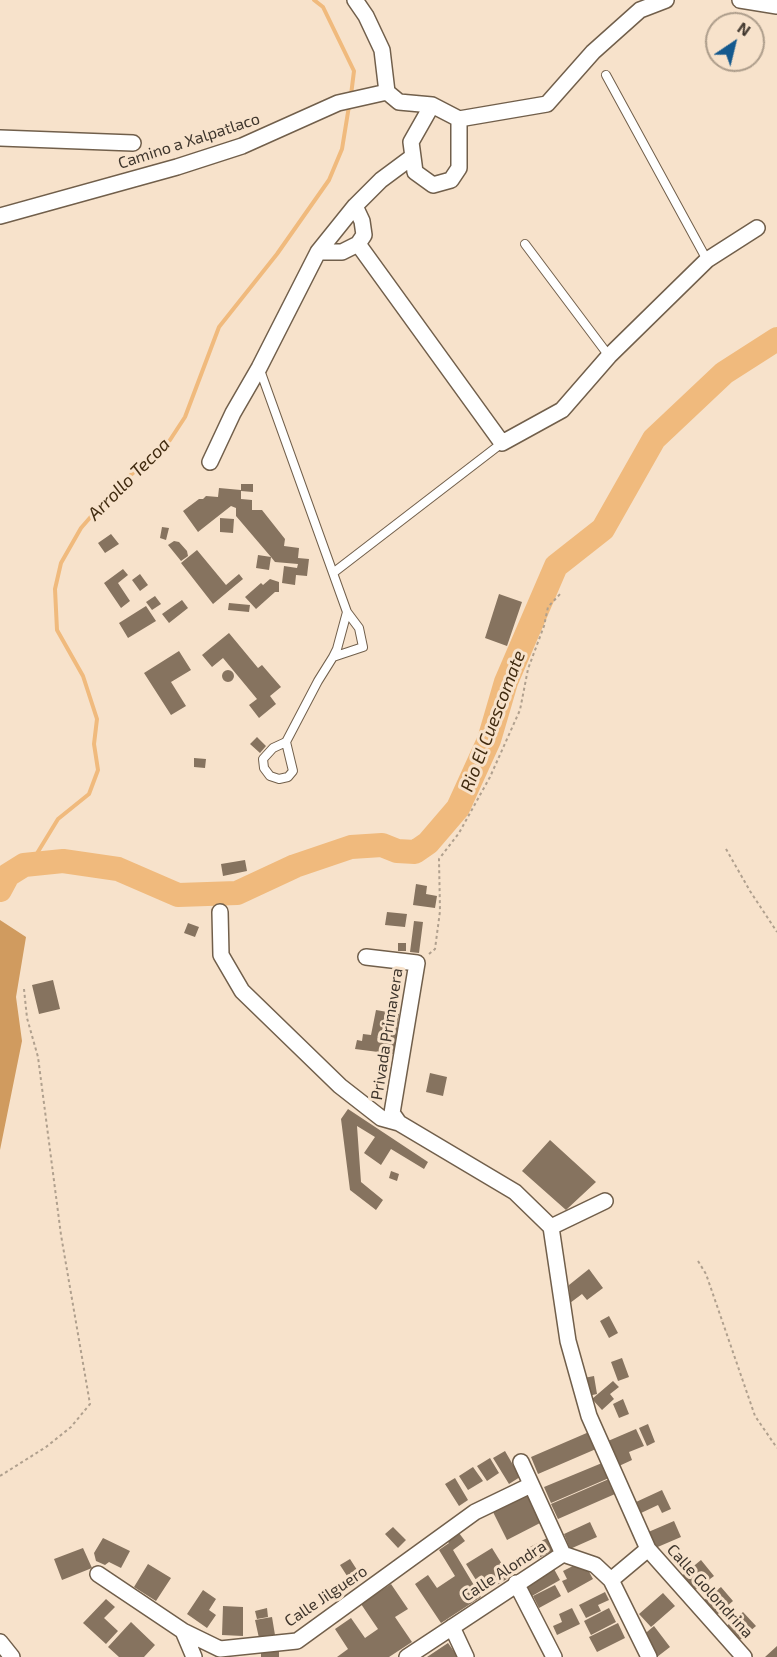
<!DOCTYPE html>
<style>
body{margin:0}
#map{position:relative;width:777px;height:1657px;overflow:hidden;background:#f7e2cb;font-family:"Exo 2",sans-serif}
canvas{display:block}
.north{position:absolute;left:705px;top:12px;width:60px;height:60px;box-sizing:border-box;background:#f7e2cb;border:2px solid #ad9d8b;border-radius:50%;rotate:35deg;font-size:16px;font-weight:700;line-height:24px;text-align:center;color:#3e352c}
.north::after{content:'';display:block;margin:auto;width:21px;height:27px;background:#14598e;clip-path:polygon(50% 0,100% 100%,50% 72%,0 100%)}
</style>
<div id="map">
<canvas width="777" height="1657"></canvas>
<div class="north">N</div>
</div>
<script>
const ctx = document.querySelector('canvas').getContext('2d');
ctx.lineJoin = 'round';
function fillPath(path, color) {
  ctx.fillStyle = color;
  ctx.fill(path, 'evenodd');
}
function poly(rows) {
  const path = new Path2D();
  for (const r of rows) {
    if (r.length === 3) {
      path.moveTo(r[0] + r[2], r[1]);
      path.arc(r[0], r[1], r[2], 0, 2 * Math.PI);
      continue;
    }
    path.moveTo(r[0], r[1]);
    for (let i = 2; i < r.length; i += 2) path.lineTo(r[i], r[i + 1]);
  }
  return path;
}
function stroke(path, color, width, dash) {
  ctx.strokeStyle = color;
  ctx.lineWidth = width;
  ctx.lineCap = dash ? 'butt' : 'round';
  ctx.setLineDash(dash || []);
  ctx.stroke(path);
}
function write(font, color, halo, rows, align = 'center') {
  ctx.font = font + ' "Exo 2",sans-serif';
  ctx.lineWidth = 6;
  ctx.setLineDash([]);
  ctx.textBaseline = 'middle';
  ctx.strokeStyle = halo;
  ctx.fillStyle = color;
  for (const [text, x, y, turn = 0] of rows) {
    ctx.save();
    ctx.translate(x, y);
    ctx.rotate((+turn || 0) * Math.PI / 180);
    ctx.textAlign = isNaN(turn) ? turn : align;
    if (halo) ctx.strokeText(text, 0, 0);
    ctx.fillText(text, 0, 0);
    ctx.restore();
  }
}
fillPath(poly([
 [0,920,26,937,16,997,22,1041,0,1150]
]), '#d09b5f');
stroke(poly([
 [314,0,323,7,354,71,351,95],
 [24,865,36,855,58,819,89,794,98,770,94,744,97,719,83,676,57,630,55,589,61,563,81,528,115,489,170,440,185,417,219,327,277,254,329,180,342,149,349,106]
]), '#f0ba7d', 4);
stroke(poly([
 [0,890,8,875,24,865,63,861,118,869,178,895,237,893,295,866,351,847,382,845,397,851,415,852,428,843,458,808,489,740,506,682,556,566,603,529,654,439,724,373,777,339]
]), '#f0ba7d', 24);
fillPath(poly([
 [241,484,253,484,253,492,241,491,241,499,252,500,252,510,262,510,285,539,284,546,299,548,298,558,309,559,307,576,296,575,295,585,282,583,284,566,297,568,298,564,275,562,271,557,269,570,256,568,258,555,271,557,236,516,236,508,231,506,198,532,183,511,199,499,203,499,206,496,218,497,219,488,241,490],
 [220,518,234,519,233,533,220,532],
 [162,527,169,528,166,540,160,538],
 [111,534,119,544,105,553,98,543],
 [174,541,179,542,187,551,188,556,181,561,168,545],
 [197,550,226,585,239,574,243,579,213,604,181,563],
 [123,569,128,575,118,583,130,601,121,608,104,583],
 [140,574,148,585,140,591,132,580],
 [270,579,279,582,279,592,275,592,256,609,245,597,261,583,263,585],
 [499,594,522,602,507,646,485,638],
 [155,596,161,604,152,610,146,602],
 [182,600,188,608,169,623,162,614],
 [229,603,250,605,249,612,228,610],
 [146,606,156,621,128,638,119,623],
 [229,633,258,668,262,665,281,687,270,696,276,704,259,718,249,705,257,699,223,658,212,667,202,655],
 [179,651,191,670,171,682,186,706,171,715,144,673],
 [228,676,6],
 [257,737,266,746,260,753,250,744],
 [194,758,206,759,205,768,194,767],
 [245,860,247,871,223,876,221,864],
 [416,884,427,886,426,894,437,896,435,908,413,905],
 [387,912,407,914,405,927,385,925],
 [414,921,423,922,419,953,410,952],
 [188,923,199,927,195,937,184,933],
 [398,943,406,943,406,951,398,951],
 [53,980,60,1009,39,1014,32,985],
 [376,1010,399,1014,394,1054,355,1049,357,1040,362,1041,363,1034,371,1035],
 [430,1073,447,1077,443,1096,426,1092],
 [348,1109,428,1162,424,1169,391,1149,381,1165,364,1153,375,1137,357,1126,361,1182,383,1200,376,1210,350,1190,341,1119],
 [550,1140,596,1182,566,1210,522,1171],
 [391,1171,399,1174,397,1181,389,1178],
 [589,1269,603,1288,587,1300,582,1294,570,1303,569,1285],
 [609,1316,618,1333,609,1338,600,1321],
 [622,1358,629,1377,618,1381,611,1362],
 [594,1376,597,1394,588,1396,584,1378],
 [613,1381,619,1387,610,1394,614,1399,602,1410,592,1399],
 [623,1399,629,1414,619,1418,613,1404],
 [648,1424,655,1442,647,1446,639,1428],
 [636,1429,644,1446,629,1452,632,1460,619,1466,608,1441],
 [589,1432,596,1449,538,1474,531,1457],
 [505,1451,520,1477,509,1484,493,1458],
 [490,1458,499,1473,487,1481,477,1466],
 [602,1463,609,1478,551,1503,544,1487],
 [473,1467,483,1481,468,1490,459,1476],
 [455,1478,468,1500,459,1506,445,1484],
 [609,1479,615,1494,558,1519,551,1504],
 [662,1490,671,1509,662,1513,658,1505,641,1513,636,1502],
 [528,1494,542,1522,507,1540,493,1512],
 [674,1521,681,1537,653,1549,646,1533],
 [590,1522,597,1537,570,1549,564,1534],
 [393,1527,406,1540,398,1548,385,1534],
 [459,1533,465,1541,453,1550,481,1597,441,1623,415,1584,428,1575,437,1588,455,1576,439,1550,449,1543,447,1541],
 [549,1537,556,1549,537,1559,530,1547],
 [103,1538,130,1551,121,1568,109,1562,105,1565,96,1561,94,1553],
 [83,1548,92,1568,62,1580,54,1559],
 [492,1548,510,1577,484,1593,466,1564],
 [350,1559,359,1573,349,1579,340,1565],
 [701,1560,714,1576,690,1594,678,1579],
 [148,1564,171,1578,156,1601,134,1587],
 [573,1566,588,1570,593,1579,568,1593,562,1581,567,1579,563,1571],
 [554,1569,560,1580,532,1596,526,1585],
 [391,1584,408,1609,395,1617,412,1642,389,1657,337,1657,348,1649,335,1629,351,1618,365,1638,378,1629,361,1604],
 [555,1585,561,1596,539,1608,533,1596],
 [721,1587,733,1601,712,1619,699,1604],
 [203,1590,216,1599,209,1610,216,1615,207,1628,187,1614],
 [605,1592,609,1600,598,1605,601,1611,586,1618,579,1605],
 [663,1593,675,1606,651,1627,639,1614],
 [106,1599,115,1607,104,1618,118,1631,106,1644,83,1623],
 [223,1606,243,1607,243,1636,222,1635],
 [267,1608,268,1617,257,1619,255,1611],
 [572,1608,580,1624,557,1635,553,1626,562,1622,559,1614],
 [609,1608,616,1622,591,1635,584,1621],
 [743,1612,756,1626,735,1644,722,1630],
 [272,1617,275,1635,259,1638,255,1620],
 [131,1622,155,1645,144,1657,119,1657,108,1647],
 [618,1623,625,1638,597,1652,589,1637],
 [654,1626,670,1647,657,1657,641,1637],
 [448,1643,458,1657,427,1657],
 [777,1646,777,1657,765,1657],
 [261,1650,279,1650,279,1657,261,1657]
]), '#86735f');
const service = poly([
 [606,75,707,260],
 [525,244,609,356],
 [260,370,347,612,359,628,363,647,333,657,318,681,286,742,273,748,263,759,264,768,270,776,279,779,288,777,293,771,286,742],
 [333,573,502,443],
 [333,657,337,649,347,612]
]);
const minor = poly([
 [355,0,366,16,382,50,387,92],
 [740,0,777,6],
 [387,92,399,102,432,105,459,119,547,104,593,52,640,10,666,0],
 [432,105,411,142,415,172,433,185,451,180,459,168,459,119],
 [0,138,133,143],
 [0,216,177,167,242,146,338,103,387,92],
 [358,244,502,443,562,410,609,356,707,260,757,228],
 [318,252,342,252,358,244,364,235,362,221,355,206],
 [210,462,233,413,259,368,318,252,355,206,381,180,412,157],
 [220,912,221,955,242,991,340,1086,381,1118,399,1123,515,1192,551,1227,568,1341,589,1416,648,1549,744,1657],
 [366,957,417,963,392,1113,399,1123],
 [551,1227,605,1201],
 [521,1462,563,1554],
 [563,1554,595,1565,611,1580,649,1657],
 [98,1574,183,1631,220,1649,297,1641,475,1512,531,1485],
 [611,1580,648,1549],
 [516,1583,554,1657],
 [452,1627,466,1657],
 [183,1631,194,1657],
 [0,1642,12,1657],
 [407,1657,563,1554]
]);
stroke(service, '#715f4b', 10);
stroke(minor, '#715f4b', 18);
stroke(poly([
 [726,849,750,891,777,932],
 [429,954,435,949,440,911,439,859,459,833,490,777,520,710,528,669,544,626,548,607,562,592],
 [698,1261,706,1274,755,1416,777,1448],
 [0,1476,46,1447,71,1427,90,1404,61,1235,38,1057,27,1018,24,989]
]), '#b0a08e', 2, [3, 3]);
stroke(service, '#fff', 8);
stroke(minor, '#fff', 15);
write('16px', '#3e352c', '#f7e2cb', [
 ["Camino a Xalpatlaco",189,141,-18],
 ["Privada Primavera",387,1034,-81],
 ["Calle Alondra",504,1571,-33],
 ["Calle Golondrina",710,1591,48],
 ["Calle Jilguero",326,1596,-34]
]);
write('italic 18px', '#412b10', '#f7e2cb', [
 ["Arrollo Tecoa",129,479,-45],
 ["Rio El Cuescomate",493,721,-69]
]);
</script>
